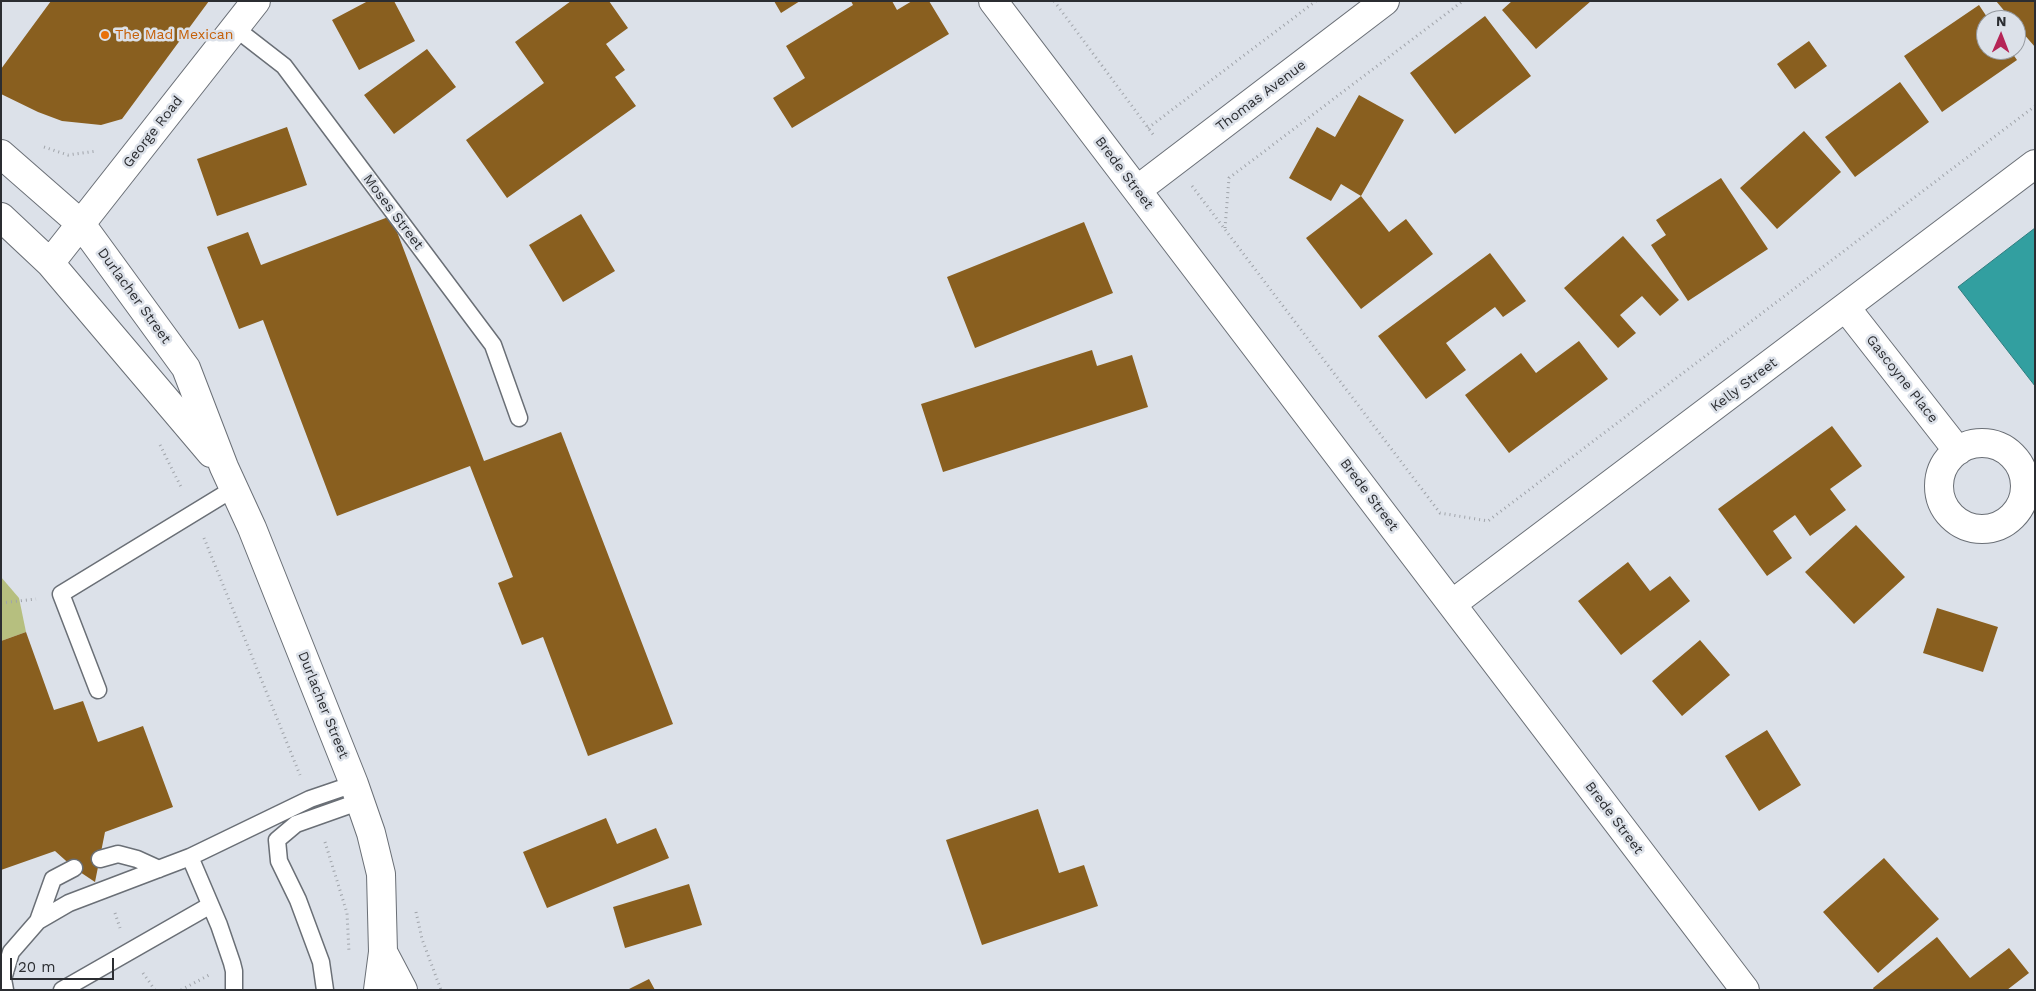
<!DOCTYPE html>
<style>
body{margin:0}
#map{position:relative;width:2036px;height:991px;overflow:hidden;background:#dce1e9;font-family:"Work Sans",sans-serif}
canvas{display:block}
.frame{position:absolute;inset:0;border:2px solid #2b2d31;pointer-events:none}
.north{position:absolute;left:1976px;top:10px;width:50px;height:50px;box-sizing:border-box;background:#dce1e9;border:1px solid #95999f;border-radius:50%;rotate:1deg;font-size:14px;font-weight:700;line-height:20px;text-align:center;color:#2b2d31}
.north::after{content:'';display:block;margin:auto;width:18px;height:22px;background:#b52556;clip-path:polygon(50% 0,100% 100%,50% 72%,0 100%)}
.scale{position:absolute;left:10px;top:958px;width:104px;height:22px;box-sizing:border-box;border:2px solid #2b2d31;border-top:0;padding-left:6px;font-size:15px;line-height:18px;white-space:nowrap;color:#2b2d31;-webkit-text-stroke:4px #dce1e9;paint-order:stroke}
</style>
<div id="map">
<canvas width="2036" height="991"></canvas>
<div class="frame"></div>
<div class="north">N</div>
<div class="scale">20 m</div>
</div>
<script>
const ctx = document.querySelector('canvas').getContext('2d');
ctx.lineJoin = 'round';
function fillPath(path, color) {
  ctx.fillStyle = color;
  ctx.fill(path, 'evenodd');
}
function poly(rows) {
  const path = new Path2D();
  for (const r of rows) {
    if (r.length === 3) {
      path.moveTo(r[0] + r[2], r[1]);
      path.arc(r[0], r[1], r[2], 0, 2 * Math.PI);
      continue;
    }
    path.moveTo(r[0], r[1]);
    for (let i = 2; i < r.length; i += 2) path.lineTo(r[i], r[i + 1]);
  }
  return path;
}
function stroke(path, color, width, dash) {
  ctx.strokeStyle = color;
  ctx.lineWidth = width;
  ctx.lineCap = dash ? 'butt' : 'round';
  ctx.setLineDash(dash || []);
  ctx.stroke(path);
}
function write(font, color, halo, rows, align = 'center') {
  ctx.font = font + ' "Work Sans",sans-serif';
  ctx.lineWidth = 5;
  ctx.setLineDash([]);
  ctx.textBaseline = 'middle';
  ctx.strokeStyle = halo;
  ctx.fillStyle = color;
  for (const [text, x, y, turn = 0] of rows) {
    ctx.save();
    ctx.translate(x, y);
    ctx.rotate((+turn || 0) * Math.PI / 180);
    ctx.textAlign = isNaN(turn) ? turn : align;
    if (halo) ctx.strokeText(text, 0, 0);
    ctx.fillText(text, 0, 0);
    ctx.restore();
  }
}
fillPath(poly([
 [1,577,19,598,26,632,1,641]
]), '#b6bf7f');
const water = poly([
 [2035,228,2035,386,1958,287,2035,228]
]);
fillPath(water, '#329fa0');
stroke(water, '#307d7f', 1);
fillPath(poly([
 [51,1,209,1,122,119,101,125,62,121,38,112,1,94,1,69],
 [368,1,394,1,415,41,359,70,332,20],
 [571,1,609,1,628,28,606,44,625,70,615,77,636,106,507,198,466,140,544,83,515,42],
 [774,1,800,1,781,13],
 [851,1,892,1,897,10,912,1,929,1,949,34,792,128,773,98,805,78,786,46,853,5],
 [1512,1,1591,1,1536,49,1502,10],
 [1996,1,2035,1,2035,47,2016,25,2016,20,2012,20],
 [1979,5,1989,20,1986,20,1986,50,2010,50,2017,60,1942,112,1904,56],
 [1485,16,1531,76,1455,134,1410,73],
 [1809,41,1827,66,1795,89,1777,64],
 [427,49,456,87,394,134,364,95],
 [1900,82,1929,122,1855,177,1825,137],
 [1359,95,1404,120,1361,196,1341,184,1331,201,1289,178,1317,127,1335,137],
 [287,127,307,185,217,216,197,159],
 [1804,131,1841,172,1777,229,1740,188],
 [1721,178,1768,249,1688,301,1651,245,1666,235,1656,220],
 [1361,196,1389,232,1406,219,1433,254,1361,309,1306,238],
 [581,214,615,271,563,302,529,245],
 [391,216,484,461,561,432,673,724,588,756,543,637,522,645,498,583,513,577,470,466,337,516,263,320,239,329,207,247,248,232,261,265],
 [1084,222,1113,293,975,348,947,277],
 [1623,236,1679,300,1660,316,1642,296,1620,315,1636,333,1618,348,1564,288],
 [1490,253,1526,301,1503,317,1495,307,1446,343,1466,370,1426,399,1378,336],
 [1579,341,1608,379,1509,453,1465,395,1521,353,1536,373],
 [1092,350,1097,366,1132,355,1148,407,943,472,921,404],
 [1832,426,1862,466,1830,489,1846,510,1810,536,1795,515,1773,531,1792,558,1767,576,1718,509],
 [1856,525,1905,577,1854,624,1805,572],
 [1628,562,1650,591,1670,576,1690,601,1621,655,1578,601],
 [1937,608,1998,627,1983,672,1923,653],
 [26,632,54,710,83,701,98,742,143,726,173,807,105,832,95,882,74,868,55,851,1,870,1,641],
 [1700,640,1730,675,1682,716,1652,681],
 [1767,730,1801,785,1759,811,1725,756],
 [1038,809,1059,873,1084,865,1098,906,982,945,946,840],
 [606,818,617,844,656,828,669,858,547,908,523,852],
 [1884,858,1939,919,1878,973,1823,912],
 [689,884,702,925,625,948,613,907],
 [1937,937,1970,978,2009,948,2029,973,2007,990,1874,990,1873,988],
 [649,979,655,990,627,990]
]), '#895f1f');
const lane = poly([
 [235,28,284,66,493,345,519,418],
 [98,690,61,594,233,489],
 [190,857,219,925,232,963,234,971,234,990],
 [100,859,118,854,137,859,159,869],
 [38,921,53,879,74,868],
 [5,990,3,979,11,952,38,921,69,903,190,857,310,799,354,784],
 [62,990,209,906],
 [325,990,321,962,298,900,279,861,277,840,296,824,361,801]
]);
const street = poly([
 [993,1,1745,990],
 [1137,190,1385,1],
 [1846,308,1958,451],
 [1982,486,43],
 [1452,604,2035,164]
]);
const secondary = poly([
 [1,154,81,224,186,368,224,467,252,528,354,784,371,833,381,874,383,952,378,990],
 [1,217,50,263,211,453],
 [50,263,256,1],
 [383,952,403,990]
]);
stroke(lane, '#6a6f76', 19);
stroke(street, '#6a6f76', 30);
stroke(secondary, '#6a6f76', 30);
stroke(poly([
 [1054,1,1155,137],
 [1148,128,1316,1],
 [44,147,68,155,97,151],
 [1192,186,1440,513,1488,521,2035,106],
 [1225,228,1229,178,1463,1],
 [160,445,182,489],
 [204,538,300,775],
 [1,603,36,599],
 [325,842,347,913,349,952],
 [416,912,422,939,441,990],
 [115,913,120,928],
 [143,973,155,990],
 [181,990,209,975]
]), '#a0a4aa', 3, [1, 4]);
stroke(lane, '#fff', 16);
stroke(street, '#fff', 28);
stroke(secondary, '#fff', 28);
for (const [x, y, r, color] of [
 [105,35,5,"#e8710a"]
]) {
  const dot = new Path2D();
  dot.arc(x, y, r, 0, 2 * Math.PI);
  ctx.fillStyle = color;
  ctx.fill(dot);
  stroke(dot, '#dce1e9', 2);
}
write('14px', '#c56008', '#dce1e9', [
 ["The Mad Mexican",115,35]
], 'left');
write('14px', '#2b2d31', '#dce1e9', [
 ["Thomas Avenue",1261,96,-37],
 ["George Road",153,132,-52],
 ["Brede Street",1124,173,53],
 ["Moses Street",393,212,53],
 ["Durlacher Street",134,296,54],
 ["Gascoyne Place",1902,379,52],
 ["Kelly Street",1744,385,-37],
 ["Brede Street",1369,495,53],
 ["Durlacher Street",323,705,68],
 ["Brede Street",1614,818,53]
]);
</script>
